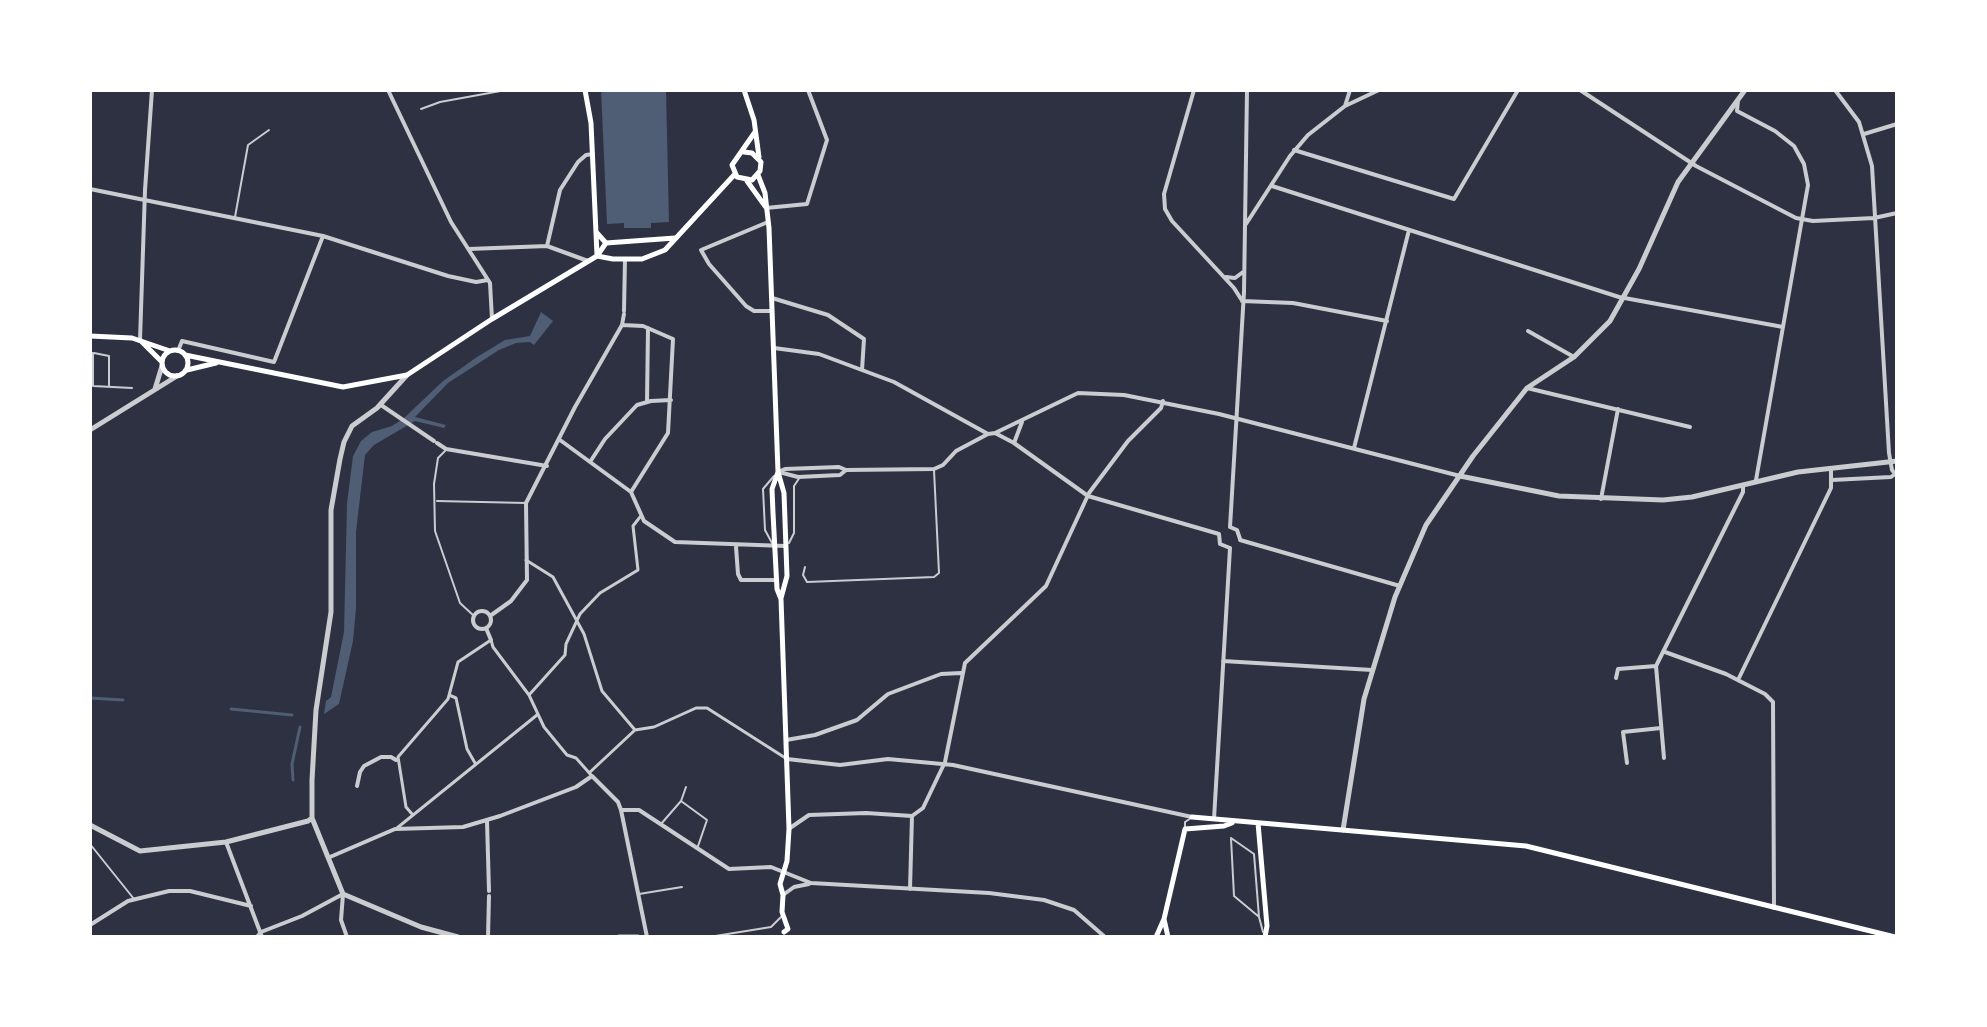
<!DOCTYPE html>
<style>
body{margin:0}
#map{position:relative;width:1987px;height:1027px;overflow:hidden;background:#2d3142;font-family:"PT Sans Narrow",sans-serif}
canvas{display:block}
.frame{position:absolute;inset:0;border:92px solid #fff;pointer-events:none}
</style>
<div id="map">
<canvas width="1987" height="1027"></canvas>
<div class="frame"></div>
</div>
<script>
const ctx = document.querySelector('canvas').getContext('2d');
ctx.lineJoin = 'round';
function fillPath(path, color) {
  ctx.fillStyle = color;
  ctx.fill(path, 'evenodd');
}
function poly(rows) {
  const path = new Path2D();
  for (const r of rows) {
    if (r.length === 3) {
      path.moveTo(r[0] + r[2], r[1]);
      path.arc(r[0], r[1], r[2], 0, 2 * Math.PI);
      continue;
    }
    path.moveTo(r[0], r[1]);
    for (let i = 2; i < r.length; i += 2) path.lineTo(r[i], r[i + 1]);
  }
  return path;
}
function stroke(path, color, width, dash) {
  ctx.strokeStyle = color;
  ctx.lineWidth = width;
  ctx.lineCap = dash ? 'butt' : 'round';
  ctx.setLineDash(dash || []);
  ctx.stroke(path);
}
fillPath(poly([
 [601,90,666,90,669,222,651,223,651,228,624,228,624,223,607,224],
 [541,312,553,321,534,345,530,342,516,343,499,350,448,383,415,417,446,425,444,428,415,421,374,445,365,455,356,532,356,608,353,641,339,704,324,714,326,701,331,697,344,632,347,503,353,456,361,441,372,432,392,426,404,418,443,381,477,357,505,340,530,336]
]), '#4f5d75');
stroke(poly([
 [90,698,123,700],
 [231,709,292,715],
 [293,780,292,764,300,727]
]), '#4f5d75', 3);
stroke(poly([
 [421,109,440,102,506,90],
 [235,217,248,145,269,130],
 [90,353,93,353,93,386,132,388],
 [94,353,109,356,109,385],
 [445,451,438,458,434,484,435,531,460,603,474,616],
 [437,501,526,503],
 [772,543,765,530,763,489,774,476],
 [789,543,794,533,794,486,800,477],
 [805,567,803,575,807,582,934,577,939,573,934,470],
 [681,801,707,820,697,849],
 [661,824,681,801,686,787],
 [1185,828,1185,822,1191,818],
 [1231,838,1254,854,1259,917,1263,932],
 [1231,838,1234,896,1258,916],
 [90,844,134,899],
 [639,894,682,887],
 [709,937,771,927,781,917]
]), '#caccd0', 2);
stroke(poly([
 [526,560,553,577,584,634,602,691,635,730],
 [449,695,456,698,467,749,475,763],
 [529,695,565,655,566,644,580,614,600,593,638,570,633,526,640,517],
 [589,773,635,730,654,727,696,708,707,708,787,759],
 [412,814,406,807,398,757,448,699,458,662,491,640,493,647,529,695,544,727,567,755,576,758,592,776],
 [397,828,537,715]
]), '#caccd0', 3);
stroke(poly([
 [388,90,451,222,490,283,492,319],
 [1194,90,1164,194,1165,209,1172,221,1234,288,1241,299],
 [1580,90,1696,166,1796,218,1813,221,1874,218,1897,213],
 [1835,90,1859,122,1872,166,1889,453,1892,470,1897,476],
 [1738,100,1737,111,1775,131,1794,146,1804,164,1808,185,1756,480],
 [1345,106,1350,90],
 [1864,134,1897,124],
 [1294,150,1454,199,1518,90],
 [1272,186,1619,297,1783,327],
 [90,189,323,236,448,276,476,282,488,280],
 [766,208,807,204,827,140,808,90],
 [768,222,701,250,709,264,746,306,754,311,772,311],
 [1246,224,1290,156,1308,135,1345,106,1379,90],
 [547,246,560,190,578,162,586,155,593,154],
 [469,249,547,246,588,261],
 [1226,277,1235,278,1243,272],
 [772,298,828,315,864,339,862,370],
 [1242,301,1293,303,1387,321],
 [624,311,625,259],
 [622,325,643,326,673,339,668,433,631,492],
 [1528,331,1574,357],
 [140,340,145,190,152,90],
 [774,348,819,354,894,382,988,434,995,433,1014,443,1088,496,1219,534],
 [178,351,182,341,274,362,323,236],
 [1527,388,1690,427],
 [647,402,648,328],
 [381,405,434,441],
 [995,433,1078,393,1124,395,1219,414,1460,476],
 [560,440,631,492,644,521,675,542,785,546],
 [437,443,446,449,547,466],
 [1014,443,1022,422],
 [1354,448,1409,230],
 [590,462,605,439,637,405,651,401,671,400],
 [778,472,785,469,839,467,846,470,934,469,943,465,956,451,988,434],
 [779,472,798,477,840,475,846,470],
 [1832,480,1891,477,1895,474],
 [1601,499,1618,409],
 [1230,527,1244,292,1247,90],
 [1230,527,1237,530,1240,539],
 [1219,534,1220,544,1230,548],
 [1240,540,1400,586],
 [736,547,738,574,741,580,777,580],
 [482,620,9],
 [490,616,511,601,527,580,526,503,575,407,622,325,624,314],
 [486,628,491,640],
 [1665,652,1726,674,1765,694,1773,702,1774,908],
 [1223,661,1372,670],
 [1616,678,1618,669,1656,666],
 [1738,680,1831,488,1831,468],
 [786,740,815,735,857,720,888,694,941,674,961,673],
 [1664,758,1656,666,1743,492,1743,486],
 [787,759,840,765,888,759,953,765,1192,817],
 [1627,763,1623,732,1661,728],
 [357,786,360,772,364,766,381,757,391,757,396,760],
 [621,810,639,810,729,869,771,867,811,883,989,893,1044,900,1074,910,1105,937],
 [1214,819,1230,548],
 [487,821,489,891],
 [790,828,809,815,866,813,912,816,923,808,945,762,965,663,1046,586,1089,493,1128,441,1161,408,1163,401],
 [226,842,262,937],
 [330,857,395,829,463,827,500,816,576,787,592,776,618,802,621,810,647,937],
 [910,889,912,816],
 [343,894,341,920,347,937],
 [783,895,794,887,809,884],
 [90,925,128,901,169,891,190,891,251,906],
 [257,937,261,932,302,916,343,894],
 [488,937,489,896]
]), '#caccd0', 4);
stroke(poly([
 [407,375,377,408,352,426,344,442,340,459,331,510,331,612,316,710,312,780,312,818,343,894,421,927,458,937],
 [155,389,162,366],
 [90,430,177,376],
 [1460,476,1559,496,1663,500,1692,497,1798,472,1897,461],
 [90,825,140,851,226,842,308,821,312,818],
 [1343,830,1364,699,1395,597,1426,525,1473,456,1527,388,1574,357,1610,321,1639,269,1678,182,1745,90],
 [619,937,638,937]
]), '#caccd0', 5);
stroke(poly([
 [585,90,591,123,597,255],
 [744,90,754,120,759,157],
 [744,152,752,153,761,162,760,171,752,180,737,177,732,165,755,132],
 [758,175,765,193,769,228,778,472,784,493,787,576,781,598],
 [747,181,765,206],
 [597,233,606,243,675,238],
 [597,256,613,259,642,259,665,250,735,174],
 [90,336,132,338,170,351],
 [141,341,162,362],
 [175,363,13],
 [185,355,343,387,407,375,492,319,597,256,606,243],
 [187,370,216,363],
 [778,472,772,489,773,513,777,589,781,599,789,829,787,861,780,884,783,895,782,912,788,929,784,932],
 [1192,817,1526,846,1895,937],
 [1258,823,1267,926,1265,937],
 [1164,919,1168,937],
 [1156,937,1164,919,1185,829,1224,826,1232,823]
]), '#fff', 5);
</script>
